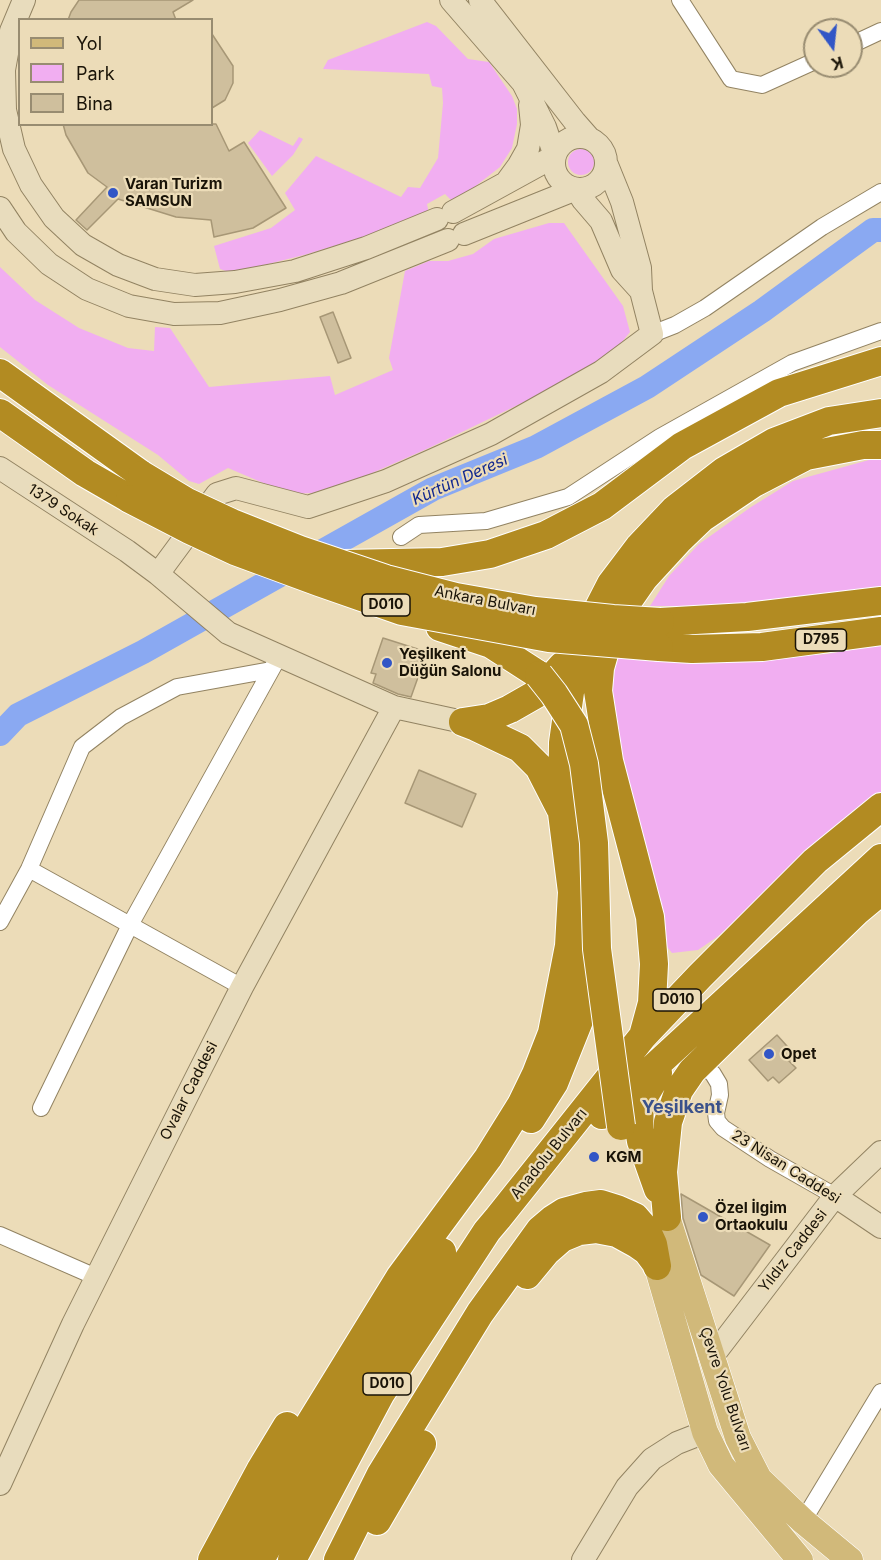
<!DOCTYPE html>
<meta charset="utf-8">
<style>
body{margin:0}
#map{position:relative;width:881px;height:1560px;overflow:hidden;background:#ecdcb8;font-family:Inter,sans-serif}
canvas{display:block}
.legend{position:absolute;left:18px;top:18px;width:195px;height:108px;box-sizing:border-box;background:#ecdcb8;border:2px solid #988c71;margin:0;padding:8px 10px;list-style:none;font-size:18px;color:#191307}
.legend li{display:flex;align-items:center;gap:12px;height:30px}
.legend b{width:30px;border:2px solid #988c71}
.north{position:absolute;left:803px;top:18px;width:60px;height:60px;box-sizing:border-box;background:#ecdcb8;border:2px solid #988c71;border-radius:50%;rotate:165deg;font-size:16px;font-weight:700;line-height:24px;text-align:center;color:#191307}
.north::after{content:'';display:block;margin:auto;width:21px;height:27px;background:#3256c6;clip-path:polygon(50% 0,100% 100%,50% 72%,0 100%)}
</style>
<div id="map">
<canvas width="881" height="1560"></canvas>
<ul class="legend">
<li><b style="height:8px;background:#d1b97a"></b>Yol</li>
<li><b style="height:16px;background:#f1aef1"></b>Park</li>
<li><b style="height:16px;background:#cfbf9d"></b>Bina</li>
</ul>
<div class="north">K</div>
</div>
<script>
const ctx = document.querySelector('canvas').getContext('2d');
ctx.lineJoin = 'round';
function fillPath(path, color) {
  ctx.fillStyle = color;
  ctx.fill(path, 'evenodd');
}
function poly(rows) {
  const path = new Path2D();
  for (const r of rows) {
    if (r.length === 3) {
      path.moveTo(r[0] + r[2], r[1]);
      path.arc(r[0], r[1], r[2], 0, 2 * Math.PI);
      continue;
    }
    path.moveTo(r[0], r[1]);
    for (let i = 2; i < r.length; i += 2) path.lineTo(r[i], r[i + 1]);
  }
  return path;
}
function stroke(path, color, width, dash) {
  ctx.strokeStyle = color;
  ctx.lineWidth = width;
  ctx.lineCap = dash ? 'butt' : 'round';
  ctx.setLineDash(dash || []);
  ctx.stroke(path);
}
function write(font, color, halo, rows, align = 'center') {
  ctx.font = font + ' Inter,sans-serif';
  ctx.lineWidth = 4.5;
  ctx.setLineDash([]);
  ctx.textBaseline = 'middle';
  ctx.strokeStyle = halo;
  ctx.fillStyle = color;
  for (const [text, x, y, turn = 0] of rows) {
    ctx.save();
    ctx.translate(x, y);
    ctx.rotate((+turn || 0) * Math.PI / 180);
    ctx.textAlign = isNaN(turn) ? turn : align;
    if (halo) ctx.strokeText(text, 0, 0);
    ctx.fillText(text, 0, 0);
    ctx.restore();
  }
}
fillPath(poly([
 [427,22,436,26,468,59,489,62,512,96,517,109,517,124,512,148,500,167,454,203,445,194,427,204,429,214,398,227,304,255,232,273,220,269,214,246,271,228,295,210,285,193,316,156,401,197,408,187,420,188,438,158,443,103,442,88,432,86,429,74,323,69,328,60],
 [260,130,293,146,299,137,303,139,293,155,272,176,248,143],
 [581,162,13],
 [549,223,564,223,623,306,630,332,618,347,588,370,526,401,429,448,354,481,312,493,294,494,275,488,228,468,199,484,189,481,158,455,48,385,0,347,0,267,35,300,79,328,128,348,154,351,155,327,170,328,209,387,330,376,335,395,393,370,389,358,405,271,429,261,448,261,473,254,494,239],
 [881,459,881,589,846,597,698,606,650,606,669,576,699,544,751,507,793,481,869,460],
 [881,645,881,798,717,937,698,950,672,953,660,938,617,762,610,674,618,651,761,659,827,654]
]), '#f1aef1');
stroke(poly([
 [0,734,18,715,143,652,433,489,536,447,647,387,762,311,873,230,881,230]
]), '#8aa9f2', 24);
const building = poly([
 [79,0,193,0,173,12,176,20,68,20,71,12,79,0],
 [212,34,233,66,233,83,225,100,212,108,212,34],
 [63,124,216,124,229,151,244,142,286,208,253,228,214,237,211,220,176,217,118,199,87,230,76,220,107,187,88,173,66,135,63,124],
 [333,312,351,358,338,363,320,317,333,312],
 [383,638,427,652,411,697,398,694,373,683,376,674,371,673,383,638],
 [419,770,476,794,462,827,405,803,419,770],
 [777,1035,795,1055,789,1061,796,1068,779,1083,773,1077,768,1081,749,1060,777,1035],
 [681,1194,770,1245,734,1296,701,1275,683,1218,681,1194]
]);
fillPath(building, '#cfbf9d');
stroke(building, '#a79776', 1.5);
const street = poly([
 [680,0,731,79,762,85,815,61],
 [851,45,881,31],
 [652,334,675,325,705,308,822,227,881,192],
 [401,537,419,525,486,521,568,497,660,437,792,363,881,331],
 [29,869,242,987],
 [0,922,29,869,82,747,121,717,177,687,271,670],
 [701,1063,713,1074,719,1084,720,1095,716,1113,717,1121,723,1128,770,1159,835,1196],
 [41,1108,130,925,279,656],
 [0,1235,96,1277],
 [803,1521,881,1392]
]);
const secondary = poly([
 [24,0,11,31,4,70,5,110,14,149,31,185,54,218,83,245,118,265,155,279,195,285,235,282,295,271,366,248,437,219],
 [451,0,523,83,545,127,555,156,453,212],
 [480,0,575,122,589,138],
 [580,163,26],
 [508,180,519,165,528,149,532,125,530,105],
 [0,208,16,232,49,264,87,289,129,306,174,314,220,313,280,300,341,283,448,240],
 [464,234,576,189,583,200,601,221,622,270,641,291],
 [0,468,127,551,158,574,228,633,394,707,463,722],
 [158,574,217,494,236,488,308,507,386,481,491,434,601,372,652,334,641,291,640,268,622,202,607,165],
 [835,1196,881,1227],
 [712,1357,835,1196,881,1152],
 [0,1484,73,1324,192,1086,242,987,394,707],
 [583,1560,627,1487,652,1459,677,1443,705,1432]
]);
const primary = poly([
 [667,1217,738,1438,759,1479,803,1521,850,1560],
 [657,1266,705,1432,721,1465,800,1560]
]);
const highway = poly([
 [0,373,142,475],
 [0,413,85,473,130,499],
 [344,564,442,562,490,554,546,535,602,506,682,446,779,393,881,361],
 [660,622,747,617,881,601],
 [440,627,491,644,539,675],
 [659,647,692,649,762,647,881,631],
 [463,722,489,718,510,709,538,693,562,666],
 [463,722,476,727,520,748,539,767,560,808],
 [643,1036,652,1003,654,964,650,917,609,761,598,691,600,668,606,647,621,611,644,578,678,541,702,518,754,483,806,456,863,445,881,445],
 [602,1115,881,858],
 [531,1119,554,1083,580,1018,597,949],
 [658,1189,641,1141,639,1129,640,1103,658,1073],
 [667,1217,663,1172,668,1122,679,1090,692,1071,739,1025,857,911,881,891],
 [527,1275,546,1252,562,1238,579,1231,596,1229,617,1233,637,1244,647,1251,656,1263],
 [377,1521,422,1444],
 [212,1560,261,1469,287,1426],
 [237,1560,296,1446,400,1277,488,1158,521,1105,536,1074,552,1033,569,946,572,892,562,813,563,743,570,692,577,663,592,621,611,584,639,547,675,509,724,471,774,442,829,421,881,413],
 [260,1560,341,1417,420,1283,442,1252],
 [292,1560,381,1393,487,1231,498,1218,643,1036,700,976,815,861,881,807],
 [338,1560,381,1474,480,1313,540,1230,553,1219,564,1212,586,1206,601,1204,617,1209,635,1217,647,1231,653,1244,657,1266]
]);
stroke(street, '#928362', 18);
stroke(secondary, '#928362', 24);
stroke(primary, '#fff', 27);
stroke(highway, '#fff', 30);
stroke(street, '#fff', 16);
stroke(secondary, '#e8dcbd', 22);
stroke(primary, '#d1b97a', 26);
stroke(highway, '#b28b22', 28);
const highwayBridge = poly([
 [142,475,187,502,232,523,300,550,386,579,456,597,535,611,613,619,660,622],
 [130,499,190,530,235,551,319,582,402,611,549,638,659,647],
 [539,675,554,694,574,725,584,764,594,843,597,949,621,1126]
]);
stroke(highwayBridge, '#fff', 30, []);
stroke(highwayBridge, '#b28b22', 28);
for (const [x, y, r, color] of [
 [113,193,6,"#3256c6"],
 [387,663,6,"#3256c6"],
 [769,1054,6,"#3256c6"],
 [594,1157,6,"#3256c6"],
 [703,1217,6,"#3256c6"]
]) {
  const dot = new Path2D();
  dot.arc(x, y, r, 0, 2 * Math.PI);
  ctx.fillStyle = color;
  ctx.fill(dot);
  stroke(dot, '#ecdcb8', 2);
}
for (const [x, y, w] of [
 [386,605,48],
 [821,640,51],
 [677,1000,48],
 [387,1384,48]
]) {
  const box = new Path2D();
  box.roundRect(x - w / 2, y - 11, w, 22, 4.5);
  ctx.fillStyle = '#ecdcb8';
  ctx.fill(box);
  stroke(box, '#191307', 1.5);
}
write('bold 14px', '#191307', null, [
 ["D010",386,605],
 ["D795",821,640],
 ["D010",677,1000],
 ["D010",387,1384]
]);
write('bold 15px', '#191307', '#ecdcb8', [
 ["Varan Turizm",125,184],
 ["SAMSUN",125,201],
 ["Yeşilkent",399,654],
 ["Düğün Salonu",399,671],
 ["Opet",781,1054],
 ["KGM",606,1157],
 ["Özel İlgim",715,1208],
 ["Ortaokulu",715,1225]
], 'left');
write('15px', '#191307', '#ecdcb8', [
 ["1379 Sokak",63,510,33],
 ["Ankara Bulvarı",485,601,11],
 ["Ovalar Caddesi",189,1091,-63],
 ["Anadolu Bulvarı",549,1154,-51],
 ["23 Nisan Caddesi",786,1167,32],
 ["Yıldız Caddesi",793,1251,-52],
 ["Çevre Yolu Bulvarı",725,1389,71]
]);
write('italic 16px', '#11288f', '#ecdcb8', [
 ["Kürtün Deresi",460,480,-24]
]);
write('bold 18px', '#3a518b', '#ecdcb8', [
 ["Yeşilkent",682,1108]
]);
</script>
